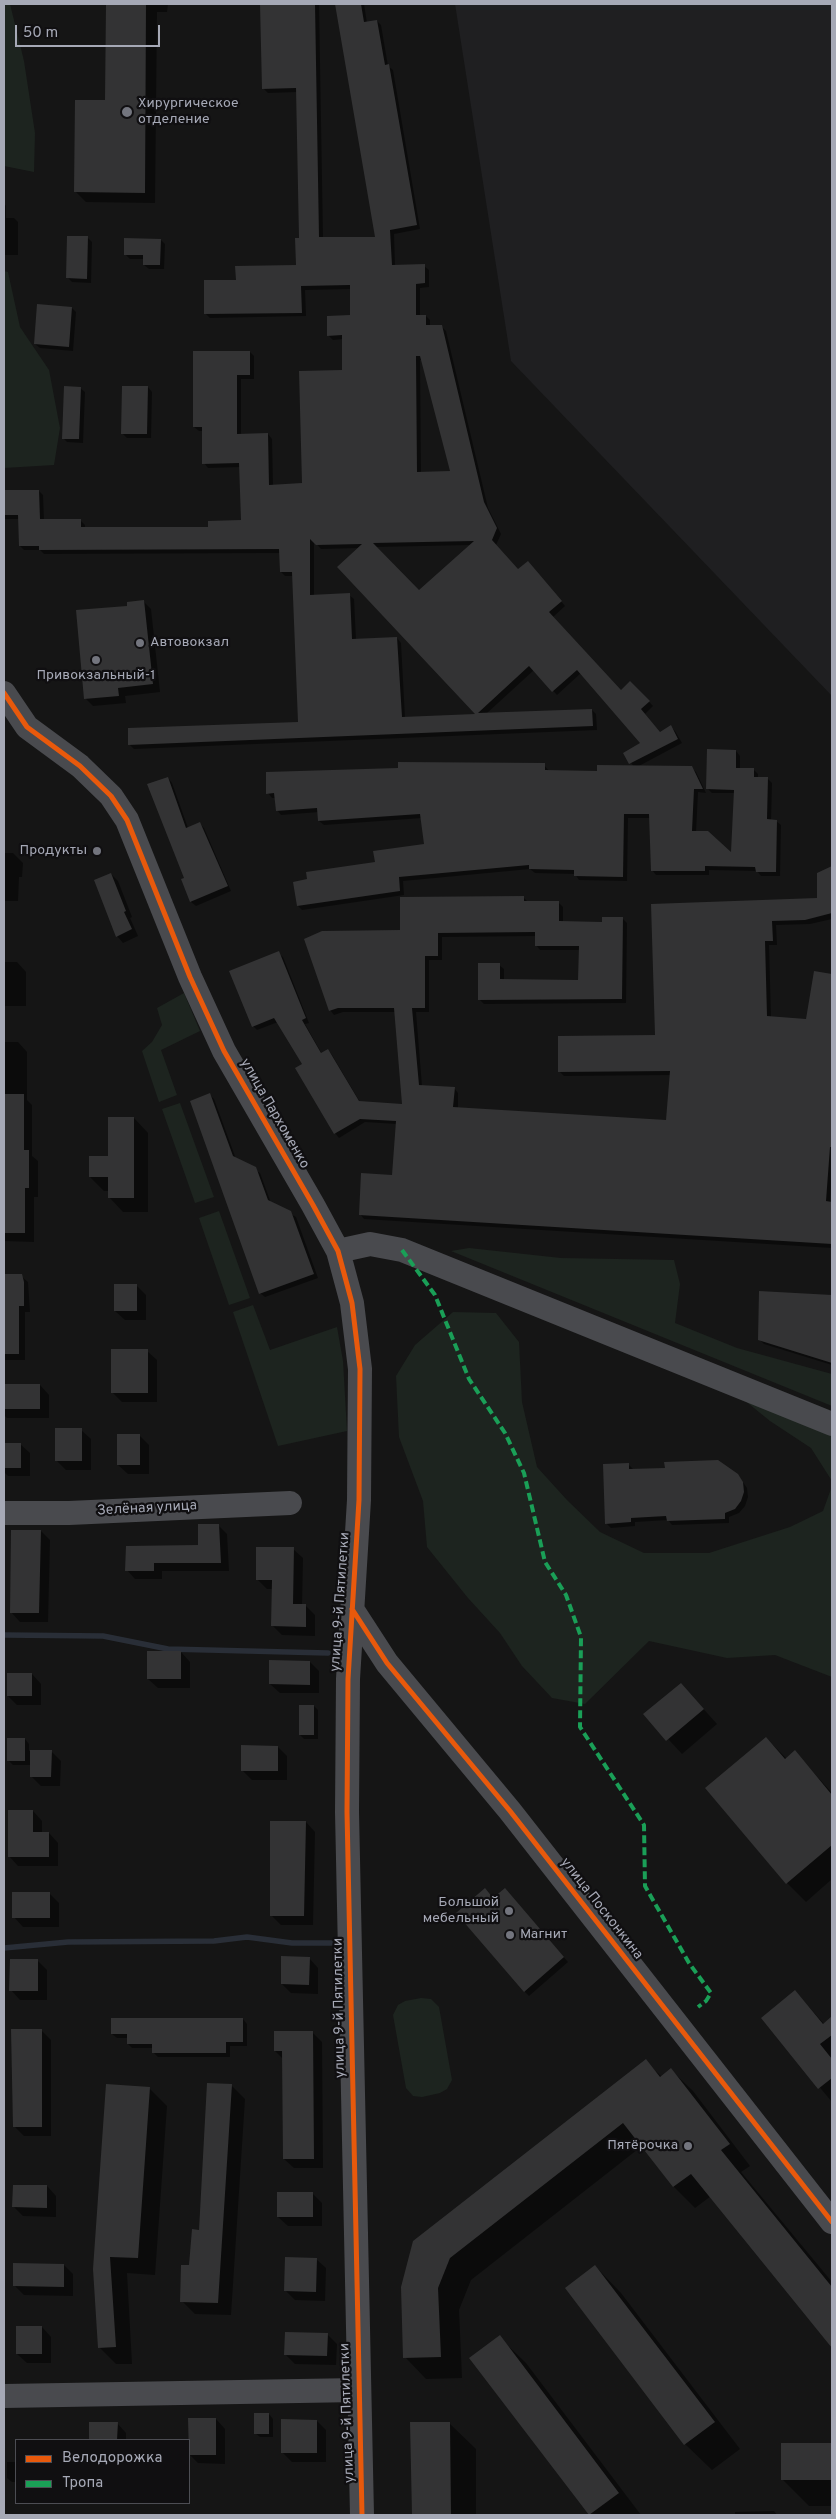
<!DOCTYPE html>
<meta charset="utf-8">
<style>
body{margin:0}
#map{position:relative;width:836px;height:2519px;overflow:hidden;background:#151515;font-family:Overpass,sans-serif}
canvas{display:block}
.frame{position:absolute;inset:0;border:5px solid #a6a9b6;pointer-events:none}
.legend{position:absolute;left:15px;top:2439px;width:175px;height:65px;box-sizing:border-box;background:#100f11;border:1px solid #4c4d53;margin:0;padding:6px 9px;list-style:none;font-size:15px;color:#a6a9b6}
.legend li{display:flex;align-items:center;gap:10px;height:25px}
.legend b{width:25px;border:1px solid #4c4d53}
.scale{position:absolute;left:15px;top:25px;width:145px;height:22px;box-sizing:border-box;border:2px solid #a6a9b6;border-top:0;padding-left:6px;font-size:15px;line-height:18px;white-space:nowrap;color:#a6a9b6;-webkit-text-stroke:4px #100f11;paint-order:stroke}
</style>
<div id="map">
<canvas width="836" height="2519"></canvas>
<div class="frame"></div>
<ul class="legend">
<li><b style="height:6px;background:#e8590c"></b>Велодорожка</li>
<li><b style="height:6px;background:#1a9f57"></b>Тропа</li>
</ul>
<div class="scale">50 m</div>
</div>
<script>
const ctx = document.querySelector('canvas').getContext('2d');
ctx.lineJoin = 'round';
function fillPath(path, color) {
  ctx.fillStyle = color;
  ctx.fill(path, 'evenodd');
}
function poly(rows) {
  const path = new Path2D();
  for (const r of rows) {
    path.moveTo(r[0], r[1]);
    for (let i = 2; i < r.length; i += 2) path.lineTo(r[i], r[i + 1]);
  }
  return path;
}
function stroke(path, color, width, dash) {
  ctx.strokeStyle = color;
  ctx.lineWidth = width;
  ctx.lineCap = dash ? 'butt' : 'round';
  ctx.setLineDash(dash || []);
  ctx.stroke(path);
}
function write(font, color, halo, rows, align = 'center') {
  ctx.font = font + ' Overpass,sans-serif';
  ctx.lineWidth = 4.5;
  ctx.setLineDash([]);
  ctx.textBaseline = 'middle';
  ctx.strokeStyle = halo;
  ctx.fillStyle = color;
  for (const [text, x, y, turn = 0] of rows) {
    ctx.save();
    ctx.translate(x, y);
    ctx.rotate((+turn || 0) * Math.PI / 180);
    ctx.textAlign = isNaN(turn) ? turn : align;
    if (halo) ctx.strokeText(text, 0, 0);
    ctx.fillText(text, 0, 0);
    ctx.restore();
  }
}
fillPath(poly([
 [455,4,832,4,832,696,511,361]
]), '#1f1f21');
fillPath(poly([
 [4,4,10,4,24,61,35,133,34,172,4,166],
 [4,271,8,272,20,327,49,370,60,428,54,465,4,468],
 [184,993,200,1031,161,1050,177,1095,159,1102,142,1051,152,1042,162,1025,157,1008],
 [180,1103,214,1197,195,1203,162,1109],
 [219,1211,250,1298,229,1305,199,1218],
 [469,1248,561,1258,674,1260,680,1284,675,1323,737,1348,832,1374,832,1406,451,1251],
 [253,1305,270,1350,337,1327,343,1361,347,1431,278,1446,233,1312],
 [453,1312,496,1313,519,1342,522,1402,537,1467,567,1500,600,1532,644,1553,709,1553,790,1527,823,1511,832,1486,832,1677,775,1655,727,1658,649,1641,585,1704,552,1698,522,1666,500,1633,468,1598,427,1547,423,1501,399,1437,396,1376,415,1345],
 [738,1395,832,1434,832,1481,811,1448,770,1421],
 [421,1998,431,1999,439,2007,452,2080,447,2089,440,2093,422,2097,413,2096,406,2088,393,2015,398,2005,405,2001]
]), '#1d241f');
fillPath(poly([
 [107,4,168,4,167,12,157,12,155,203,86,202,76,192,106,102],
 [261,4,319,4,323,238,376,238,337,4,364,4,367,23,377,21,381,25,388,66,393,70,420,229,394,234,395,266,424,266,429,270,429,287,420,288,420,316,426,316,430,320,430,326,441,326,446,331,488,508,501,534,496,545,519,571,532,567,565,606,553,617,621,691,635,687,653,706,645,714,660,733,671,727,675,731,682,743,637,767,691,767,696,772,706,793,698,792,696,832,733,855,735,793,712,793,707,788,736,751,740,756,740,769,753,769,758,774,758,778,767,778,772,783,771,821,776,821,781,825,780,876,761,876,757,871,709,870,709,875,656,875,652,870,650,818,628,818,627,881,579,880,575,874,535,873,530,869,403,881,404,895,302,910,298,906,294,883,376,863,426,845,422,818,324,825,319,821,319,812,281,815,277,810,276,798,272,798,268,793,544,765,549,771,598,772,634,767,625,754,642,744,581,673,557,695,534,670,486,714,592,710,596,714,597,730,134,749,129,744,300,723,294,576,285,576,281,572,280,553,44,554,40,550,24,550,20,546,20,519,4,519,4,491,39,491,43,495,44,521,80,520,85,525,85,529,209,528,242,521,240,467,208,468,204,463,203,431,199,431,194,427,250,352,254,356,254,379,241,379,241,435,268,434,272,439,273,486,303,485,343,371,343,339,333,340,328,335,352,317,352,289,305,290,306,316,210,318,205,313,237,281,297,267,300,239,297,92,268,93,263,88],
 [420,360,422,360,452,472,421,473],
 [314,541,321,549,359,548,478,715,405,718,401,643,397,638,356,640,354,599,349,595,314,596],
 [471,545,419,592,375,547],
 [4,203,6,206,6,218,14,218,18,222,18,255,4,255],
 [87,237,92,242,91,283,72,282,68,278],
 [161,240,165,244,164,269,149,269,144,265,144,259,130,259,125,254],
 [72,308,76,312,73,351,40,348,35,344],
 [148,387,152,392,151,438,127,438,122,433],
 [80,388,85,392,83,443,67,442,63,438],
 [143,601,151,609,160,692,125,696,126,703,93,706,85,698,129,607],
 [168,778,172,783,188,828,199,823,204,828,231,891,196,906,191,902,182,880,186,878],
 [4,853,13,853,23,863,22,877,19,877,18,901,4,901],
 [832,867,832,919,810,924,776,925,777,945,769,945,771,1018,807,1021,815,973,832,976,832,1170,830,1203,832,1203,832,1248,364,1219,360,1214,394,1176,397,1124,365,1122,339,1138,335,1133,303,1065,278,1022,257,1030,253,1026,278,953,283,957,309,1023,305,1024,322,1054,328,1050,332,1055,360,1102,403,1105,396,1012,343,1012,334,1015,330,1010,401,932,523,897,528,902,558,902,563,907,563,923,604,923,622,918,627,923,626,1003,484,1004,479,999,499,965,504,969,504,980,580,981,580,950,540,950,536,945,536,936,442,937,442,960,429,960,429,1012,416,1012,422,1086,454,1088,458,1093,458,1108,667,1121,671,1075,564,1076,559,1071,656,1037,653,905,818,899,818,874],
 [111,874,118,881,132,917,130,918,138,936,123,943,117,936],
 [4,962,17,962,26,972,26,1006,4,1006],
 [4,1042,18,1042,27,1052,27,1100,32,1105,32,1156,38,1161,38,1197,34,1197,34,1242,4,1241],
 [210,1095,214,1099,236,1159,260,1173,271,1203,296,1217,318,1278,265,1297,260,1293],
 [134,1118,148,1133,148,1212,123,1212,109,1197,109,1191,104,1191,90,1177,109,1157],
 [4,1276,21,1276,28,1282,30,1312,25,1312,25,1360,4,1360],
 [136,1285,146,1295,146,1320,125,1320,115,1311],
 [761,1292,832,1296,832,1365,764,1344,759,1339],
 [147,1351,157,1360,157,1402,122,1402,112,1392],
 [4,1385,40,1385,49,1395,49,1418,7,1418,4,1415],
 [81,1430,91,1439,91,1470,66,1470,57,1461],
 [140,1436,149,1445,149,1474,128,1474,118,1465],
 [4,1444,20,1444,30,1453,30,1476,8,1476,4,1472],
 [629,1465,633,1469,666,1469,738,1475,747,1488,748,1497,745,1506,739,1513,729,1517,729,1523,672,1525,668,1520,635,1522,635,1526,611,1528,606,1523],
 [219,1526,227,1534,229,1571,162,1571,162,1579,135,1579,127,1570,200,1546],
 [41,1531,50,1540,48,1622,20,1622,11,1612],
 [293,1549,303,1558,302,1606,306,1606,315,1615,315,1636,282,1635,273,1626,273,1589,267,1589,257,1579],
 [181,1652,190,1662,190,1688,158,1688,148,1679],
 [310,1662,319,1671,319,1693,280,1693,270,1684],
 [32,1674,41,1684,41,1705,17,1705,8,1696],
 [681,1684,717,1724,682,1754,645,1714],
 [314,1706,318,1710,318,1739,304,1739,300,1735],
 [766,1738,787,1759,795,1752,832,1793,832,1879,806,1902,787,1883],
 [25,1739,29,1744,29,1751,51,1751,61,1761,60,1786,41,1786,31,1776,31,1765,13,1765,8,1760],
 [278,1747,287,1756,287,1780,252,1780,242,1770],
 [33,1811,42,1821,42,1833,49,1833,58,1843,58,1866,18,1866,9,1856],
 [306,1822,315,1832,313,1925,281,1925,272,1916],
 [49,1893,59,1903,59,1927,23,1927,14,1917],
 [509,1894,568,1962,529,1996,525,1992,494,1900],
 [309,1958,318,1968,318,1994,291,1993,282,1984],
 [37,1960,47,1970,47,2000,20,2000,11,1990],
 [795,1991,824,2024,829,2020,832,2023,832,2102,762,2018],
 [243,2019,247,2024,247,2046,230,2046,230,2057,158,2057,153,2052,153,2048,132,2048,128,2044,128,2038,117,2038,112,2034],
 [42,2031,51,2040,51,2136,24,2136,15,2127],
 [313,2033,322,2042,323,2168,294,2168,284,2159,283,2059,275,2051],
 [645,2061,662,2077,671,2070,693,2091,750,2166,741,2172,832,2282,832,2346,711,2196,695,2208,674,2187,642,2146,471,2280,459,2310,462,2378,426,2379,405,2357,402,2287],
 [232,2086,245,2099,231,2315,195,2314,182,2301,200,2231],
 [149,2088,167,2106,155,2275,127,2273,132,2364,116,2364,99,2347,95,2269],
 [47,2186,56,2196,56,2217,23,2216,14,2207],
 [312,2193,322,2203,322,2226,288,2226,278,2217],
 [316,2259,326,2268,325,2301,295,2300,286,2291],
 [64,2265,73,2274,73,2296,24,2295,15,2286],
 [595,2266,621,2293,740,2449,712,2470,685,2444],
 [42,2327,51,2337,51,2363,27,2363,17,2354],
 [327,2334,337,2344,336,2365,295,2364,286,2355],
 [499,2337,526,2363,641,2515,590,2515,471,2359],
 [269,2414,273,2419,273,2437,260,2437,255,2433],
 [189,2419,216,2419,225,2429,225,2464,198,2463,189,2454],
 [317,2421,326,2430,326,2462,292,2462,282,2452],
 [90,2423,117,2423,126,2433,126,2440,90,2440],
 [412,2423,449,2423,476,2449,476,2515,413,2515],
 [783,2444,832,2444,832,2506,809,2506,783,2480],
 [7,2462,16,2462,16,2482,12,2482,7,2478],
 [774,2511,777,2515,735,2515,735,2512]
]), '#0007');
stroke(poly([
 [4,1635,103,1636,168,1649,328,1653],
 [4,1948,68,1942,214,1941,247,1937,292,1943,331,1943]
]), '#292e37', 5.5);
fillPath(poly([
 [106,4,146,4,145,193,74,192,75,100,105,100],
 [260,4,315,4,319,237,375,237,335,4,361,4,364,22,377,20,385,65,389,64,417,225,390,230,392,265,425,264,425,283,416,284,416,315,426,315,426,325,442,325,484,502,497,528,492,540,518,569,528,561,562,601,549,612,621,690,630,681,650,701,641,709,660,732,671,725,678,739,629,764,623,753,640,743,577,670,552,692,529,666,478,713,592,709,593,726,128,745,128,728,298,722,292,572,280,572,279,549,39,550,39,546,19,546,18,515,4,515,4,490,39,490,40,519,81,519,81,527,208,527,208,521,241,520,239,463,202,464,202,427,193,427,193,351,250,351,250,375,237,375,237,434,268,433,269,485,302,483,299,371,342,370,342,335,327,336,327,316,350,315,350,285,301,286,302,313,204,314,204,280,236,280,235,266,296,265,295,238,299,238,296,88,262,89],
 [416,356,420,356,450,471,417,472],
 [310,539,316,545,362,544,337,567,475,714,402,717,397,637,352,639,350,593,310,595],
 [474,541,419,590,373,543],
 [67,236,88,236,87,279,66,278],
 [124,238,161,239,160,265,143,265,143,255,124,255],
 [37,304,72,307,69,347,34,344],
 [64,386,81,387,79,439,62,439],
 [122,386,148,386,147,434,121,434],
 [144,600,153,684,118,688,119,696,84,699,76,610,127,606,127,602],
 [707,749,736,750,736,768,754,768,754,777,768,777,767,819,777,820,776,872,756,872,755,867,705,866,705,871,651,871,649,814,624,814,623,877,574,876,574,870,529,869,529,865,399,877,400,891,297,906,293,882,307,879,306,872,375,862,373,851,424,844,420,814,318,821,317,808,276,811,274,793,266,794,266,772,398,768,398,762,545,763,545,770,597,771,597,765,692,766,703,789,694,789,692,831,708,831,731,852,734,790,706,789],
 [168,777,186,828,200,822,228,886,190,902,181,879,184,878,147,784],
 [832,866,832,913,805,920,772,921,773,941,765,941,767,1016,806,1019,814,971,832,974,832,1147,830,1147,826,1201,832,1202,832,1244,359,1215,361,1173,392,1175,396,1121,360,1119,334,1134,295,1068,302,1064,274,1018,252,1027,229,971,279,951,306,1018,302,1020,321,1053,328,1049,359,1101,402,1104,394,1008,338,1008,329,1011,304,939,322,931,400,930,400,897,524,896,524,901,559,901,559,921,602,922,602,917,623,917,622,999,478,1000,478,963,500,963,500,979,578,980,579,946,535,946,535,932,438,933,438,956,425,956,425,1008,412,1008,419,1085,455,1087,453,1107,666,1120,670,1071,558,1072,558,1036,655,1035,651,904,817,898,817,873],
 [111,873,126,911,124,912,132,929,116,937,94,880],
 [210,1093,233,1156,256,1167,268,1200,291,1211,314,1274,259,1294,190,1101],
 [4,1094,24,1094,24,1150,29,1150,29,1188,25,1188,25,1233,4,1233],
 [108,1117,134,1117,134,1198,108,1198,108,1177,89,1177,89,1156,108,1156],
 [4,1274,22,1274,24,1282,24,1306,19,1306,19,1354,4,1354],
 [114,1284,137,1284,137,1311,114,1311],
 [759,1291,832,1295,832,1363,758,1340],
 [111,1349,148,1349,148,1393,111,1393],
 [4,1384,40,1384,40,1409,4,1409],
 [55,1428,82,1428,82,1461,55,1461],
 [117,1434,140,1434,140,1465,117,1465],
 [4,1443,21,1443,21,1468,4,1468],
 [718,1460,738,1474,743,1482,744,1492,741,1501,735,1509,725,1513,725,1519,667,1521,666,1516,631,1518,631,1522,605,1524,603,1464,629,1463,629,1469,665,1468,664,1462],
 [198,1524,219,1524,221,1563,154,1563,154,1571,125,1571,126,1546,198,1545],
 [11,1530,41,1530,39,1613,10,1613],
 [256,1547,294,1547,293,1604,306,1604,306,1627,271,1626,272,1580,256,1580],
 [147,1651,181,1651,181,1679,147,1679],
 [269,1660,310,1661,310,1685,269,1684],
 [7,1673,32,1673,32,1696,7,1696],
 [681,1683,704,1709,666,1741,643,1714],
 [299,1705,314,1705,314,1735,299,1735],
 [766,1737,785,1759,795,1750,832,1795,832,1845,786,1884,705,1788],
 [7,1738,25,1738,25,1761,7,1761],
 [241,1745,278,1746,278,1771,241,1771],
 [30,1750,52,1750,51,1777,30,1777],
 [8,1810,33,1810,33,1832,49,1832,49,1857,8,1857],
 [270,1821,306,1821,304,1916,270,1916],
 [485,1888,493,1898,505,1888,564,1957,524,1992,456,1913],
 [12,1892,50,1892,50,1918,12,1918],
 [281,1956,310,1957,309,1985,281,1984],
 [10,1959,38,1959,38,1991,9,1991],
 [795,1990,823,2024,832,2016,832,2035,820,2044,832,2059,832,2078,818,2089,761,2018],
 [111,2018,243,2018,243,2042,226,2042,226,2053,152,2053,152,2044,127,2044,127,2034,111,2034],
 [11,2029,42,2029,42,2127,13,2127],
 [274,2031,313,2031,314,2159,283,2159,282,2051,274,2051],
 [646,2059,660,2077,671,2068,730,2144,721,2150,832,2287,832,2348,691,2174,673,2187,623,2123,450,2258,438,2288,441,2357,403,2358,401,2287,413,2241],
 [207,2083,232,2084,218,2303,180,2302,181,2265,189,2265,192,2229,199,2230],
 [106,2084,150,2087,138,2258,110,2257,116,2347,98,2348,93,2269],
 [13,2185,47,2185,47,2208,12,2207],
 [277,2192,313,2192,313,2217,277,2217],
 [285,2257,317,2258,316,2292,284,2291],
 [13,2263,64,2264,64,2287,13,2286],
 [595,2265,715,2422,684,2445,565,2288],
 [16,2326,42,2326,42,2354,16,2354],
 [285,2332,328,2333,327,2356,284,2355],
 [500,2335,619,2493,589,2515,469,2358],
 [254,2413,269,2413,269,2434,254,2434],
 [188,2418,216,2418,216,2455,189,2455],
 [281,2419,317,2420,317,2453,281,2453],
 [89,2422,118,2422,117,2440,89,2440],
 [410,2422,450,2422,451,2515,412,2515],
 [781,2443,832,2443,832,2480,781,2480]
]), '#333334');
stroke(poly([
 [4,693,27,727,80,766,111,796,127,820,190,977,224,1051,313,1205,338,1251,352,1303,360,1369,359,1500,348,1679,347,1812,362,2515],
 [338,1251,370,1244,402,1250,832,1424],
 [4,1513,69,1513,290,1503],
 [352,1609,387,1663,510,1811,832,2222],
 [4,2396,358,2390]
]), '#494a4e', 24);
stroke(poly([
 [402,1250,435,1295,469,1379,505,1433,524,1473,545,1562,566,1595,581,1637,580,1727,644,1825,645,1886,689,1963,711,1993,706,2001,698,2007]
]), '#1a9f57', 4, [8, 4]);
stroke(poly([
 [4,693,27,727,80,766,111,796,127,820,190,977,224,1051,313,1205,338,1251,352,1303,360,1369,359,1500,348,1679,347,1812,362,2515],
 [352,1609,387,1663,510,1811,832,2222]
]), '#e8590c', 5);
for (const [x, y, r, color] of [
 [127,112,6,"#73757e"],
 [140,643,5,"#73757e"],
 [96,660,5,"#73757e"],
 [97,851,5,"#73757e"],
 [509,1911,5,"#73757e"],
 [510,1935,5,"#73757e"],
 [688,2146,5,"#73757e"]
]) {
  const dot = new Path2D();
  dot.arc(x, y, r, 0, 2 * Math.PI);
  ctx.fillStyle = color;
  ctx.fill(dot);
  stroke(dot, '#100f11', 2);
}
write('14px', '#a6a9b6', '#100f11', [
 ["Хирургическое",138,104],
 ["отделение",138,120],
 ["Автовокзал",150,643],
 ["Привокзальный-1",96,676,"center"],
 ["Продукты",87,851,"right"],
 ["Большой",499,1903,"right"],
 ["мебельный",499,1919,"right"],
 ["Магнит",520,1935],
 ["Пятёрочка",678,2146,"right"]
], 'left');
write('14px', '#a6a9b6', '#100f11', [
 ["улица Пархоменко",274,1114,60],
 ["Зелёная улица",147,1509,-3],
 ["улица 9-й Пятилетки",341,1602,-86],
 ["улица Посконкина",601,1909,52],
 ["улица 9-й Пятилетки",340,2008,-91],
 ["улица 9-й Пятилетки",348,2413,-92]
]);
</script>
